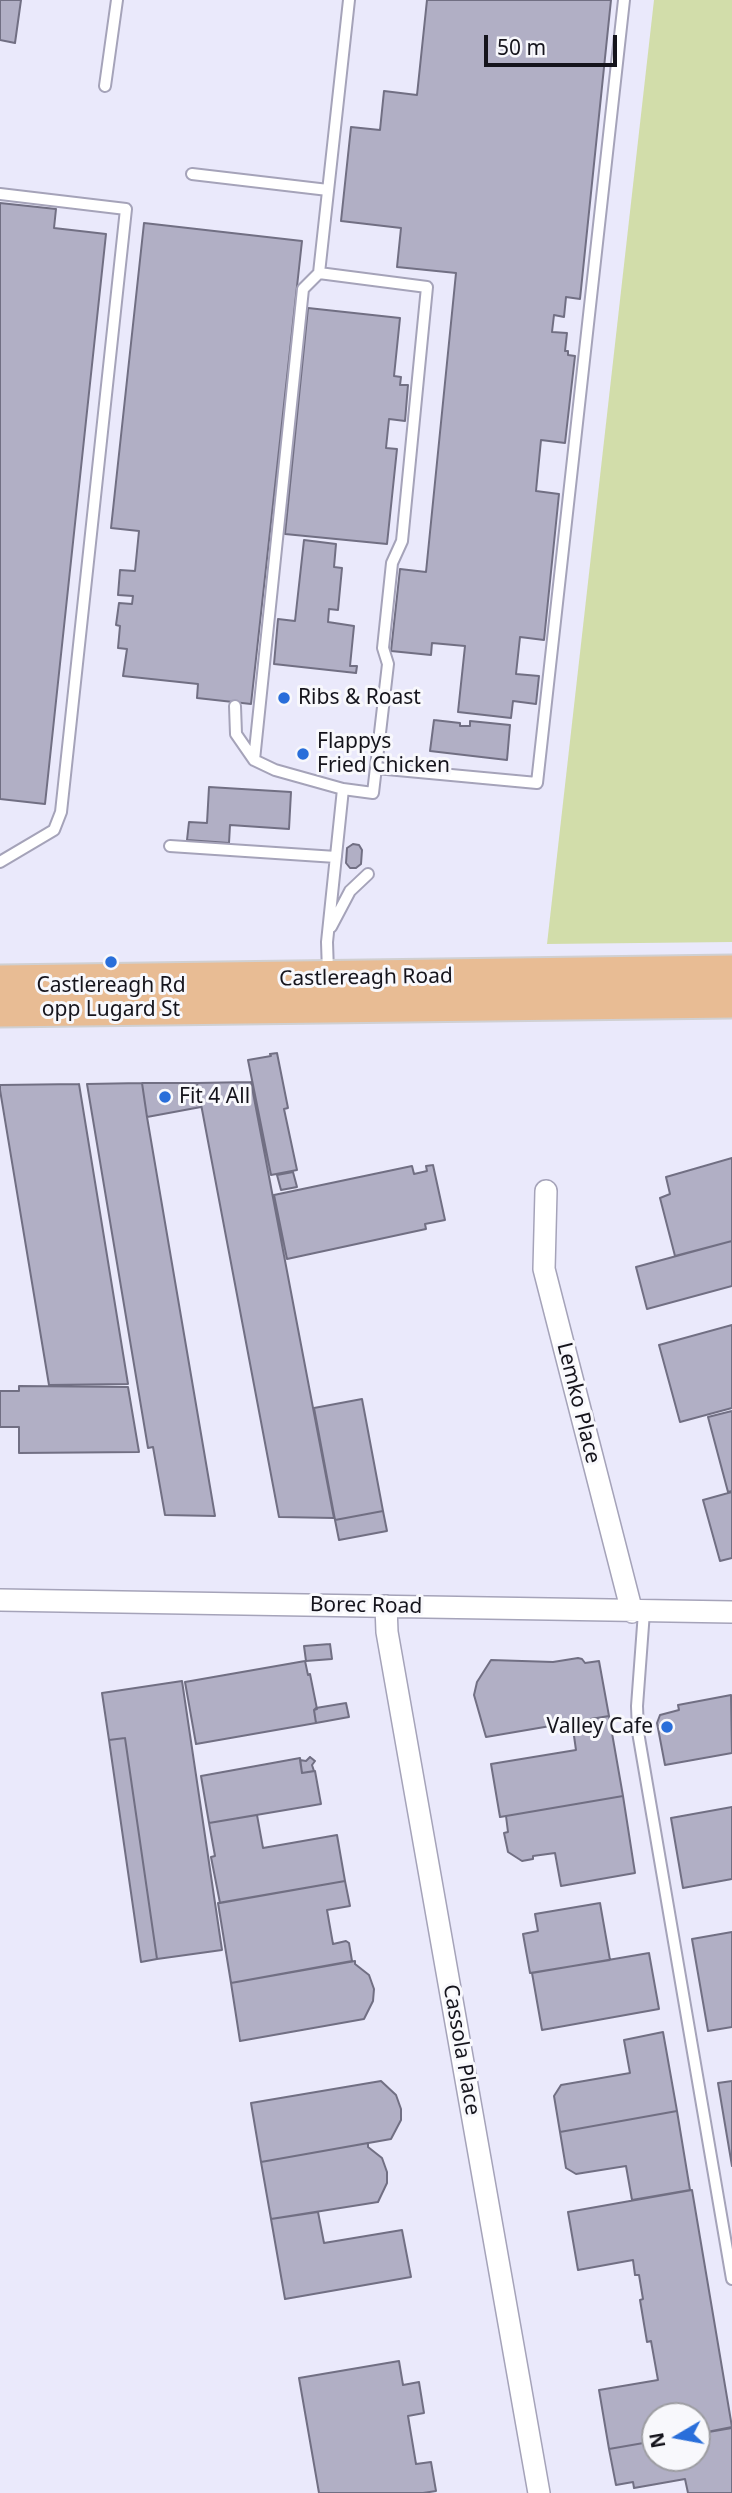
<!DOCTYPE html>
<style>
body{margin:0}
#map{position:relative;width:732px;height:2493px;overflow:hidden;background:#eae9fb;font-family:"Noto Sans",sans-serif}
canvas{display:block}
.north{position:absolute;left:641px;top:2402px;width:70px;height:70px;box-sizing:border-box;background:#f8f8fc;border:2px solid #9d9da2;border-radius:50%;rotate:260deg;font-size:19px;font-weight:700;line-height:28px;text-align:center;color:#15141c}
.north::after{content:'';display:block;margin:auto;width:24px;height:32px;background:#296eda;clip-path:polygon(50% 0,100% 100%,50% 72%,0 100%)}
.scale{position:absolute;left:484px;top:35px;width:133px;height:32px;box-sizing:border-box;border:4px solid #15141c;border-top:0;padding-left:9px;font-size:21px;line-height:24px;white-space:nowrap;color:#15141c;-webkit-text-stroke:5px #f8f8fc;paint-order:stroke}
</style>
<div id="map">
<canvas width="732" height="2493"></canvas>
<div class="north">N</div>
<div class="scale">50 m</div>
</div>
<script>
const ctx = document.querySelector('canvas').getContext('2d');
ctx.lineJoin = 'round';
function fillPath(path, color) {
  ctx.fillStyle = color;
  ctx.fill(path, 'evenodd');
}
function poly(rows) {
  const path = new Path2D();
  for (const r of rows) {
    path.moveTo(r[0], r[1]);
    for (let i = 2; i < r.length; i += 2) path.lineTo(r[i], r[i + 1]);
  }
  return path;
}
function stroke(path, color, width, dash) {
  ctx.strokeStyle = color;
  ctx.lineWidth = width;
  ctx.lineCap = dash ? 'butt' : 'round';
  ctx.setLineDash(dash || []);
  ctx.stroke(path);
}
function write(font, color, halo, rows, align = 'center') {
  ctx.font = font + ' "Noto Sans",sans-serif';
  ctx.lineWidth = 6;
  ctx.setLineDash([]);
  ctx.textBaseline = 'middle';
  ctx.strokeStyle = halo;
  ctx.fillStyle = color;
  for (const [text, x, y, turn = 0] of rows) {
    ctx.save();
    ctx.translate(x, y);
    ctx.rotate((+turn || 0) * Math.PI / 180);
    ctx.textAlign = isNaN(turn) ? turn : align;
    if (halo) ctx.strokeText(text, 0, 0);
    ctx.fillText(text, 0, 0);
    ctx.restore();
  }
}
fillPath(poly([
 [654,0,732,0,732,942,547,944]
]), '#d2ddaa');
const building = poly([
 [0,0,21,0,15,43,0,40,0,0],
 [427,0,611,0,580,299,566,297,564,317,554,315,552,332,567,333,565,351,568,351,568,355,575,356,565,443,541,440,536,491,559,494,544,640,520,637,516,674,539,676,536,704,513,701,511,718,458,712,465,646,432,643,431,655,391,651,400,569,426,572,456,273,397,267,401,228,341,221,351,127,380,130,384,91,417,95,427,0],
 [0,203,56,209,54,228,106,234,45,804,0,799,0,203],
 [144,223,302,241,251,704,197,698,198,684,123,676,127,649,118,648,120,626,116,625,119,603,132,604,133,596,118,595,120,570,135,571,139,531,111,528,144,223],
 [308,308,400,318,394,376,401,377,400,385,408,385,405,421,389,419,386,448,397,449,387,544,285,534,308,308],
 [304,540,336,544,334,567,342,568,338,610,329,609,328,622,354,626,350,666,357,666,356,673,274,664,278,619,295,621,304,540],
 [434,720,460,723,460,726,470,726,470,721,510,725,507,760,430,751,434,720],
 [209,787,291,792,289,829,230,825,229,843,187,840,189,822,207,823,209,787],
 [353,844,359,845,362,850,361,864,356,868,350,868,346,863,347,848,353,844],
 [277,1053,288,1108,284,1109,297,1170,271,1175,248,1060,271,1056,270,1054,277,1053],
 [251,1082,334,1518,279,1517,197,1083,251,1082],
 [142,1083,147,1117,215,1516,165,1515,153,1447,148,1448,87,1084,142,1083],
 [142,1083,197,1083,201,1107,147,1117,142,1083],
 [79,1084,128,1384,49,1385,0,1090,0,1085,79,1084],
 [732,1158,732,1241,675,1256,660,1198,670,1194,666,1177,732,1158],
 [433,1165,445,1220,425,1224,426,1229,287,1259,274,1195,412,1166,414,1174,427,1171,426,1166,433,1165],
 [293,1172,297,1187,281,1190,277,1175,293,1172],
 [732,1241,732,1286,647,1309,636,1267,732,1241],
 [732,1325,732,1408,680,1422,659,1345,732,1325],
 [19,1386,128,1387,139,1452,19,1453,19,1427,0,1427,0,1391,19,1391,19,1386],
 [362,1399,383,1511,335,1520,314,1408,362,1399],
 [732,1411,732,1491,728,1492,708,1417,732,1411],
 [732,1492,732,1558,720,1561,703,1500,732,1492],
 [383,1511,387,1531,339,1540,335,1520,383,1511],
 [330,1644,332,1659,306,1661,304,1646,330,1644],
 [578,1658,582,1659,585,1663,599,1661,609,1716,486,1737,474,1695,477,1682,491,1660,553,1662,578,1658],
 [305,1661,308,1675,310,1674,317,1709,314,1710,316,1723,196,1744,185,1682,305,1661],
 [182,1681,222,1950,157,1959,125,1738,109,1740,102,1693,182,1681],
 [731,1695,732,1753,665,1765,657,1723,660,1715,679,1710,678,1705,731,1695],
 [346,1703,349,1717,316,1723,314,1710,316,1708,346,1703],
 [609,1716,623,1796,500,1817,491,1764,576,1750,572,1722,609,1716],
 [125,1738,157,1959,141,1962,109,1740,125,1738],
 [310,1757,315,1761,312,1765,314,1771,302,1773,300,1760,306,1761,310,1757],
 [300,1758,302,1773,315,1771,321,1804,209,1823,201,1776,300,1758],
 [623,1796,635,1873,561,1886,555,1853,533,1856,533,1859,522,1861,508,1852,504,1833,508,1832,506,1816,623,1796],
 [732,1807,732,1879,683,1888,671,1818,732,1807],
 [257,1815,263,1848,337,1835,345,1881,220,1903,211,1857,215,1856,209,1823,257,1815],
 [345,1881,350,1906,327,1910,333,1944,346,1941,349,1943,352,1961,231,1983,218,1903,345,1881],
 [600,1903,610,1960,530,1973,523,1934,538,1931,535,1914,600,1903],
 [732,1932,732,2027,708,2031,692,1939,732,1932],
 [649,1953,659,2009,542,2030,532,1973,649,1953],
 [355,1961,355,1964,369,1975,374,1989,373,2001,364,2019,240,2041,231,1983,355,1961],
 [663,2032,677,2111,560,2132,554,2096,561,2085,630,2073,624,2040,663,2032],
 [381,2081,396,2095,401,2109,401,2120,391,2139,261,2162,251,2103,381,2081],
 [732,2081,732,2166,718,2083,732,2081],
 [677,2111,690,2190,632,2200,626,2166,576,2174,566,2168,560,2132,677,2111],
 [368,2143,368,2147,382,2158,387,2172,387,2183,378,2202,271,2219,261,2162,368,2143],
 [692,2190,732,2427,697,2434,697,2416,655,2416,655,2441,609,2449,599,2390,658,2380,651,2341,647,2342,640,2300,643,2299,639,2275,635,2275,633,2260,578,2270,568,2212,692,2190],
 [318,2212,324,2243,402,2230,411,2277,285,2299,271,2219,318,2212],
 [399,2361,403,2385,419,2382,424,2413,408,2416,416,2464,431,2462,436,2491,423,2493,319,2493,299,2378,399,2361],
 [732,2428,732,2493,688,2493,685,2479,634,2488,633,2482,616,2485,609,2449,655,2441,655,2458,697,2458,697,2434,732,2428]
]);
fillPath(building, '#b1afc5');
stroke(building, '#716f83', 2);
const lane = poly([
 [105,86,117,0],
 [192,174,328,190],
 [0,194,126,209,61,812,54,830,0,862],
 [319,273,427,287,402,541,392,563,383,648,388,664,373,793,343,789],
 [235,706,236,734,254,760,275,770,343,789,327,942,328,972],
 [254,760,303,289,319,273,349,0],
 [376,768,537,783,624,0],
 [170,846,336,857],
 [331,927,350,891,368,874],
 [644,1612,637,1706,638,1732,732,2279]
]);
const street = poly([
 [546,1191,544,1269,632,1612],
 [0,1600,732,1612],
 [386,1606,387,1632,539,2493]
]);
const primary = poly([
 [0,982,732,972],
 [0,1010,732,1001]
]);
stroke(lane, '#a5a3b9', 14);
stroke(street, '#a5a3b9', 24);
stroke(primary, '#d0d0d2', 37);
stroke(lane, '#fff', 10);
stroke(street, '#fff', 21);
stroke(primary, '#e8bc94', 33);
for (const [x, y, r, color] of [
 [284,698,7,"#296eda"],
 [303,754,7,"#296eda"],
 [111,962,7,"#296eda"],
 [165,1097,7,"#296eda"],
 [667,1727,7,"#296eda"]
]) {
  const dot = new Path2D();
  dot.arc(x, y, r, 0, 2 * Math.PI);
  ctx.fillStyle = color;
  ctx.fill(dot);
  stroke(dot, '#f8f8fc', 2.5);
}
write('21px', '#15141c', '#f8f8fc', [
 ["Ribs & Roast",298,698],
 ["Flappys",317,742],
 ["Fried Chicken",317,766],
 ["Castlereagh Rd",111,986,"center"],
 ["opp Lugard St",111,1010,"center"],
 ["Fit 4 All",179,1097],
 ["Valley Cafe",653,1727,"right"]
], 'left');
write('21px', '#15141c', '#f8f8fc', [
 ["Castlereagh Road",366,978,-1],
 ["Lemko Place",578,1403,76],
 ["Borec Road",366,1606,1],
 ["Cassola Place",461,2050,80]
]);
</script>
